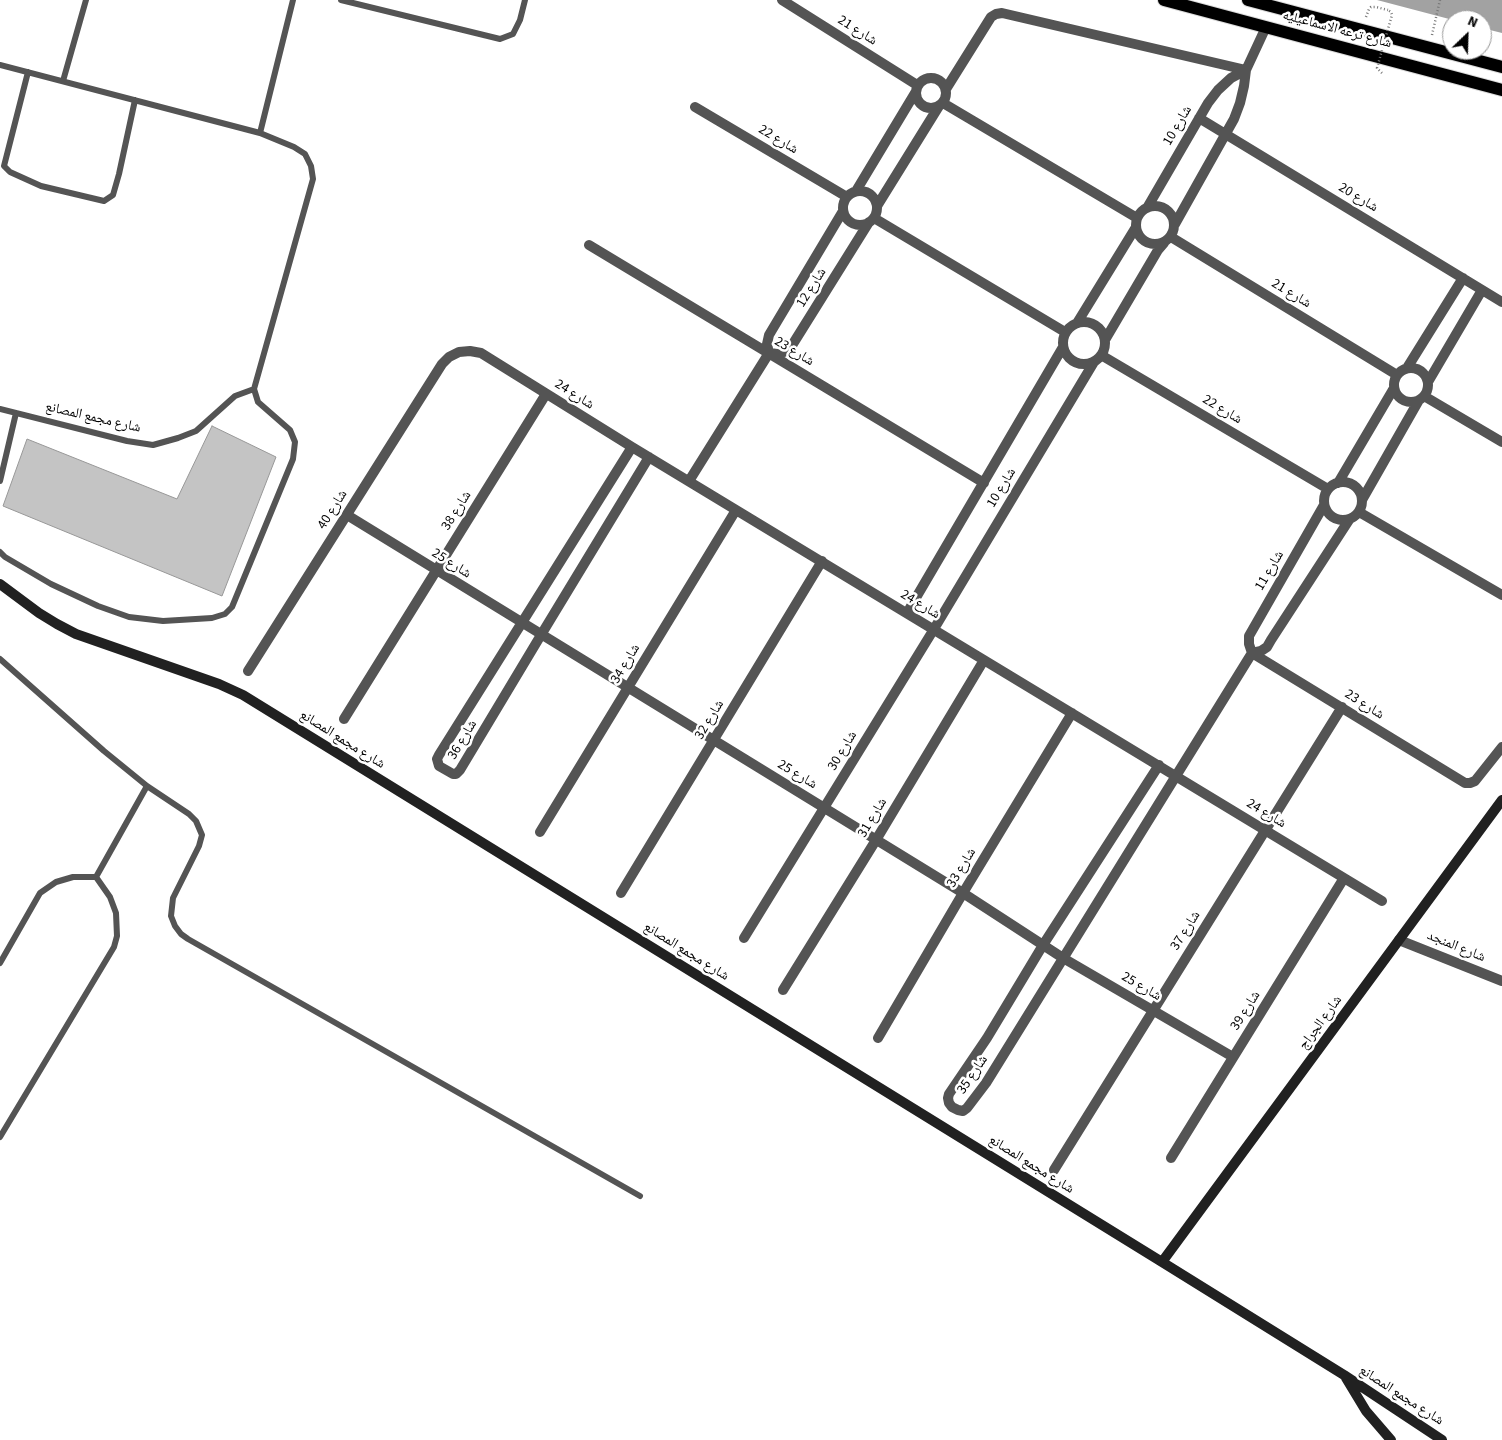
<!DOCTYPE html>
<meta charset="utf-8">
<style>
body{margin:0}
#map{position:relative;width:1502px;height:1440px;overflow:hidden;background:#fff;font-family:"Source Sans 3",sans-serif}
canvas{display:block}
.north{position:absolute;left:1442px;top:10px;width:50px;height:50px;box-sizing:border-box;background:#fff;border:1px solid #999;border-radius:50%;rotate:24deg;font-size:14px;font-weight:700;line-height:20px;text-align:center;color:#000}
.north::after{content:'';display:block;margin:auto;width:18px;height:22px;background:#000;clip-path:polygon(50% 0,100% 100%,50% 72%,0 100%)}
</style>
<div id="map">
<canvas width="1502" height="1440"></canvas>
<div class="north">N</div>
</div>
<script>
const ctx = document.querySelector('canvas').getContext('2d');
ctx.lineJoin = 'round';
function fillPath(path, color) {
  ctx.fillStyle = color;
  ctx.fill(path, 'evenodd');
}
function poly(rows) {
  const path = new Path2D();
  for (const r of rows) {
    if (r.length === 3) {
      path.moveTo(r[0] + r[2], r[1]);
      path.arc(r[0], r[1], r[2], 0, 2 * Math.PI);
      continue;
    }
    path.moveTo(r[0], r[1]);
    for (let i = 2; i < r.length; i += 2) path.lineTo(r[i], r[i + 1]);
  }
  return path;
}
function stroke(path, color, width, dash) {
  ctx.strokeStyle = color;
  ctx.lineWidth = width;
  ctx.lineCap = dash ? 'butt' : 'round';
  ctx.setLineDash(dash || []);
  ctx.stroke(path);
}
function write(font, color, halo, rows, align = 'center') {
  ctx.font = font + ' "Source Sans 3","Noto Naskh Arabic",sans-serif';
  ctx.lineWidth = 5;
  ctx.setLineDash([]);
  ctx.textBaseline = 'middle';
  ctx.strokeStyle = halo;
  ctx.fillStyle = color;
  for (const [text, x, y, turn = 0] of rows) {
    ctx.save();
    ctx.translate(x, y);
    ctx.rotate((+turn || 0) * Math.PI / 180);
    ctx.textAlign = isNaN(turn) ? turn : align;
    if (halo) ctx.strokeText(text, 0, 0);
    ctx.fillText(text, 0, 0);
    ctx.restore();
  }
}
fillPath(poly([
 [1377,0,1502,0,1502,33,1482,28,1482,20,1453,20]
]), '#a2a2a2');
const building = poly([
 [212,426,276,457,222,596,3,506,27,439,177,499,212,426]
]);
fillPath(building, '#c4c4c4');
stroke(building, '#989898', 1);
const primary = poly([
 [1164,0,1502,90],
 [1248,0,1502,67]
]);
stroke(primary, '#dbdbdb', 14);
stroke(poly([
 [1366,17,1369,9,1371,7,1376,7,1388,10],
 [1432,35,1440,0]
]), '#767676', 2.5, [1, 2.5]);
stroke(poly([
 [341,0,500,39,513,34,520,20,525,0],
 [0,65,260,133,294,147,305,154,311,166,313,179,254,389,258,402,290,430,295,442,293,459,232,607,225,614,212,618,163,621,129,617,98,606,51,584,5,557,0,552],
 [28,72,4,166,10,172,41,186,104,201,113,195,119,174,135,100],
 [63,81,86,0],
 [260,133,293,0],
 [0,409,127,441,153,445,178,438,196,431,235,396,254,389],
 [0,481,16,413],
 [0,659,104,751,147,786,189,814,196,821,202,835,199,846,173,898,171,916,175,926,181,934,188,939,640,1196],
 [0,963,40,893,56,882,73,877,96,877,147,786],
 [0,1137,114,947,117,936,116,913,110,897,96,877]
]), '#545454', 6);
stroke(poly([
 [782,0,917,85],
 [931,93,15],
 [946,89,991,17,996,14,1002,13,1246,70],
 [943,103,1137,218],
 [695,107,847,197],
 [1199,118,1502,302],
 [856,191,915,93],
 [860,208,17],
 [1155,225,19],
 [877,206,939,106],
 [1147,208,1208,103,1218,90,1231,78,1246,70],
 [874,218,1065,332],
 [1175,224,1234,119,1240,103,1244,86,1246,70,1266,27],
 [1171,237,1397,375],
 [589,245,984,483],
 [1084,343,21],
 [1077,323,1136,227],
 [1105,340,1158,250,1164,243],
 [770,353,777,354,784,352,791,347,869,222],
 [1101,355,1328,489],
 [1411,385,17],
 [1407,368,1463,278],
 [1428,382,1482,290],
 [1424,396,1502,442],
 [632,447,439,755,437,759,439,766,453,774,456,774,460,770,541,635,649,457],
 [689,481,769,353,767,344,769,335,843,211],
 [1343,501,19],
 [1338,483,1394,388],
 [1362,500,1419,400],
 [1359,512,1502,595],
 [347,515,963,893,1063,958,1233,1057],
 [907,613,1063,347],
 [1252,653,1465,783,1470,783,1475,781,1502,747],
 [1252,653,1249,644,1249,636,1324,505],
 [248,671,442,364,449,357,459,352,470,351,481,353,632,447,1382,901],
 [344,719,546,394],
 [1159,765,1043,945,987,1038,949,1094,948,1098,949,1103,952,1107,958,1110,963,1111,967,1108,986,1083,1252,653,1261,651,1267,647,1271,640,1349,520],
 [540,832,736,510],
 [621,893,822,561],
 [744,938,934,629,1094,362],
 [1399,940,1502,981],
 [783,990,876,840,984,660],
 [878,1038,963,893,1072,713],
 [1171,1158,1344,878],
 [1054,1170,1342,707]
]), '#545454', 10);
stroke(poly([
 [0,584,39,613,57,624,76,634,219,684,243,695,1162,1262,1344,1375,1442,1440],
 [1162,1262,1502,800],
 [1346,1378,1366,1411,1391,1440]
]), '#212121', 10);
stroke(primary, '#000', 12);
stroke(poly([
 [1382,73,1377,68,1392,15,1391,12,1388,10]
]), '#767676', 2.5, [1, 2.5]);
write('14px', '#000', '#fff', [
 ["شارع ترعه الاسماعيليه",1337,30,15],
 ["شارع 21",857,31,32],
 ["شارع 10",1178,126,-60],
 ["شارع 22",778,140,31],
 ["شارع 20",1358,198,31],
 ["شارع 12",812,288,-58],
 ["شارع 21",1291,294,31],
 ["شارع 23",794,352,31],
 ["شارع 24",574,395,32],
 ["شارع 22",1222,410,31],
 ["شارع مجمع المصانع",93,418,13],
 ["شارع 10",1002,488,-59],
 ["شارع 40",333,510,-58],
 ["شارع 38",457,511,-58],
 ["شارع 25",451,564,32],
 ["شارع 11",1270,571,-60],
 ["شارع 24",920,605,31],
 ["شارع 34",626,664,-59],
 ["شارع 23",1364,705,32],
 ["شارع 32",710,720,-59],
 ["شارع مجمع المصانع",342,740,32],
 ["شارع 36",463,740,-59],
 ["شارع 30",843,751,-59],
 ["شارع 25",797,775,31],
 ["شارع 24",1266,814,31],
 ["شارع 31",873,818,-59],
 ["شارع 33",962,868,-59],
 ["شارع 37",1186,931,-58],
 ["شارع المنجد",1456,947,22],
 ["شارع مجمع المصانع",686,952,32],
 ["شارع 25",1141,987,30],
 ["شارع 39",1246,1011,-58],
 ["شارع الجراج",1321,1023,-54],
 ["شارع 35",973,1075,-56],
 ["شارع مجمع المصانع",1031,1165,32],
 ["شارع مجمع المصانع",1401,1396,33]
]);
</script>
